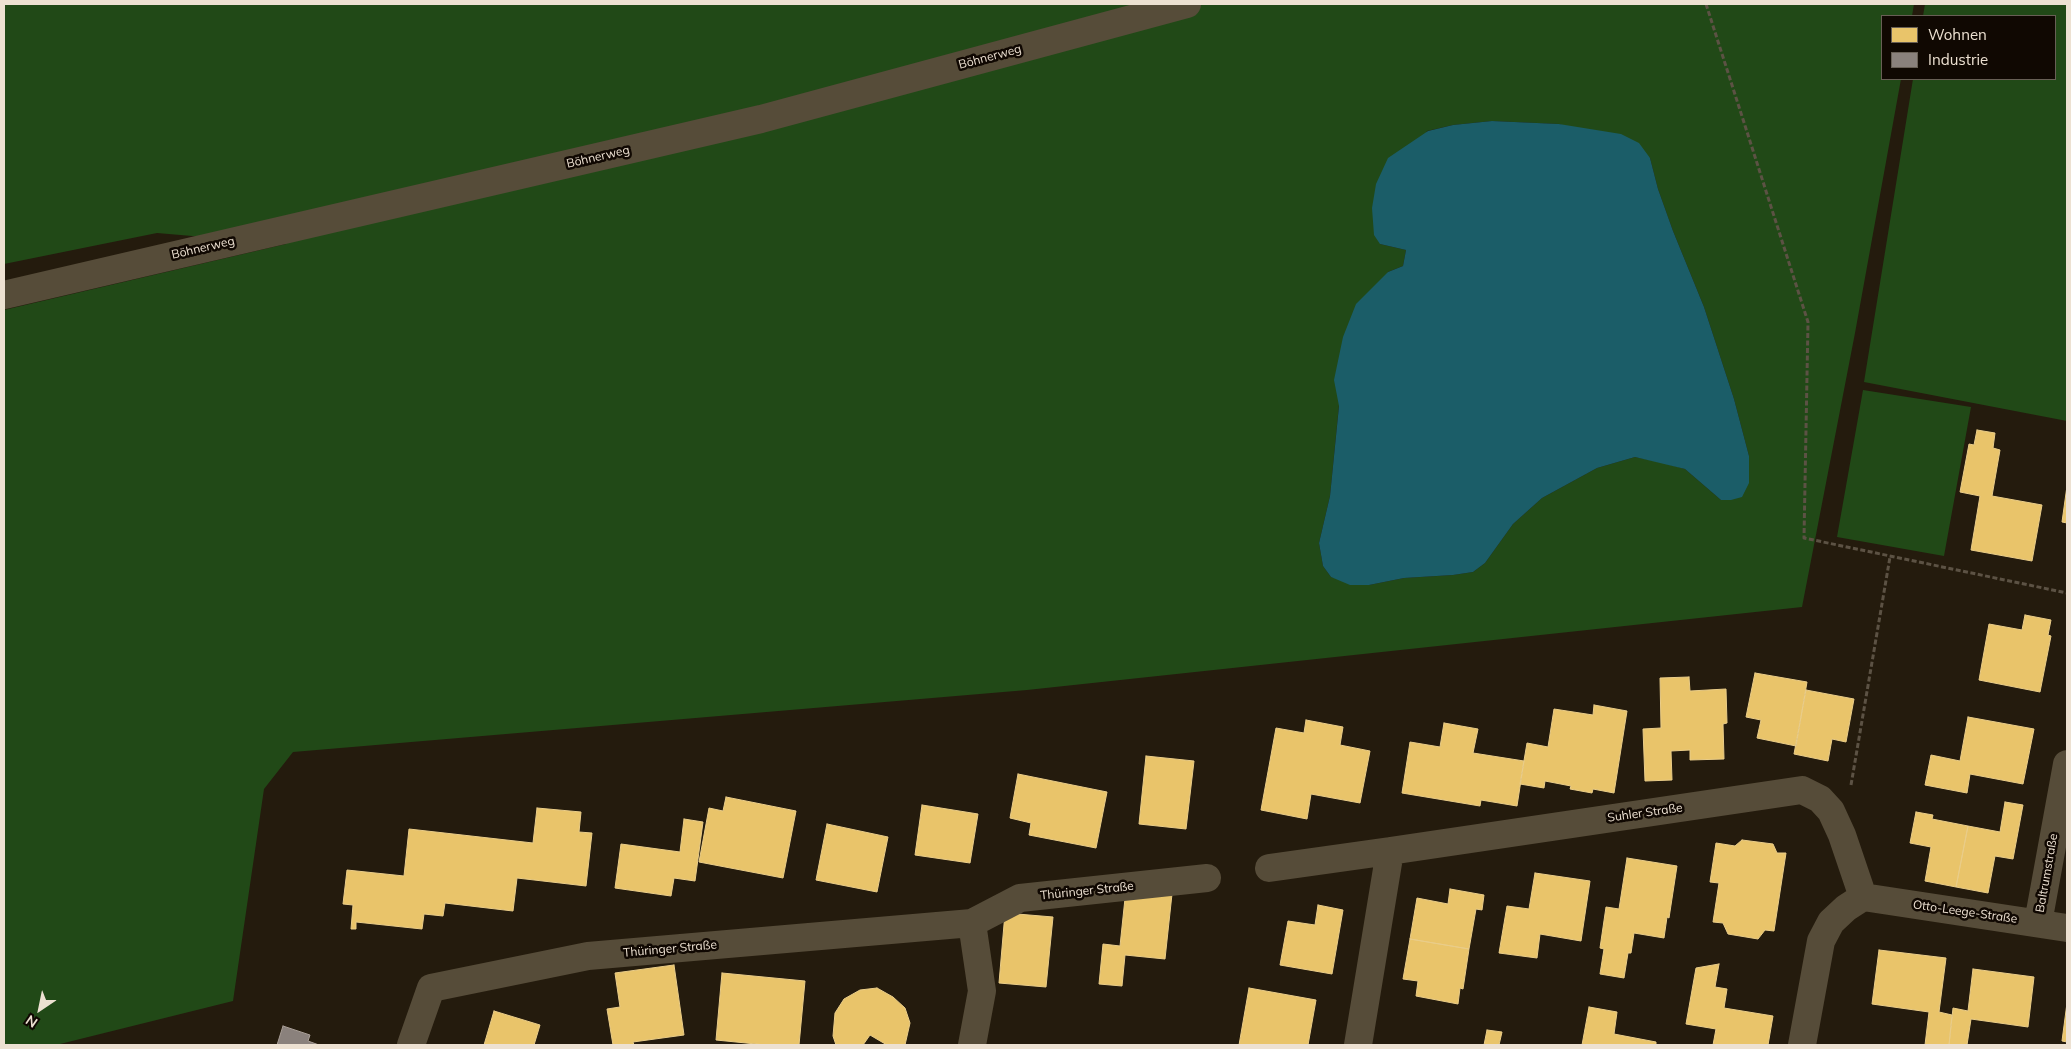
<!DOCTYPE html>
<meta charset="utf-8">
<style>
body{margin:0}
#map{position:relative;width:2071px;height:1049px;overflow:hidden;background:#241b0d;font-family:Mulish,sans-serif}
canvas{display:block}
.frame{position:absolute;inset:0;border:5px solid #ede1d2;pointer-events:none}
.legend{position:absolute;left:1881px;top:15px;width:175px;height:65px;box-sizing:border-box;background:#100802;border:1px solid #685f55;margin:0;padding:6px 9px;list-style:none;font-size:15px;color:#ede1d2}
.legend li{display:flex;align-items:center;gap:10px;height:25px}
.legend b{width:25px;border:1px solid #685f55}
.north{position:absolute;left:15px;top:984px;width:50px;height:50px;-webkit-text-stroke:4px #100802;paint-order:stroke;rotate:214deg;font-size:14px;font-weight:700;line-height:20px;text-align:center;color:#ede1d2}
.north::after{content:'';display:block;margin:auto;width:18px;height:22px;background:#ede1d2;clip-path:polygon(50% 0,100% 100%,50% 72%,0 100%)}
</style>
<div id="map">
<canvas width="2071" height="1049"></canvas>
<div class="frame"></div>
<ul class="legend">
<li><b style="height:14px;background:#e9c46a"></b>Wohnen</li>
<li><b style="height:14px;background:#8a817c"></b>Industrie</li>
</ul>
<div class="north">N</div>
</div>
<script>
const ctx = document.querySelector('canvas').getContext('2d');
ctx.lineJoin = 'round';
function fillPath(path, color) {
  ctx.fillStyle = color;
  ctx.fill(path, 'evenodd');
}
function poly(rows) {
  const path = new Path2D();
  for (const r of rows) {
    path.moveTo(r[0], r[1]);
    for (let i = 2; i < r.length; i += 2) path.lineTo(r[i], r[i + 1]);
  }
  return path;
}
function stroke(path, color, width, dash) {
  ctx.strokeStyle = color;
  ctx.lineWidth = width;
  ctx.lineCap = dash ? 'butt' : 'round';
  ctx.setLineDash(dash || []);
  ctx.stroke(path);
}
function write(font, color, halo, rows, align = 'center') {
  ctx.font = font + ' Mulish,sans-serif';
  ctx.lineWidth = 5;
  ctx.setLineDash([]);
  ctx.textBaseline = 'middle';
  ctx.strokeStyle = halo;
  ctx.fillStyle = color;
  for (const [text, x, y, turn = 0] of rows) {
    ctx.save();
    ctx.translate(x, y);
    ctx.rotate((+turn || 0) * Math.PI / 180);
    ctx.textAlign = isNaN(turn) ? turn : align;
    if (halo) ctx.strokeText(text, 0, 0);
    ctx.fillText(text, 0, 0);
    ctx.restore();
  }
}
fillPath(poly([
 [4,4,1914,4,1912,16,1882,16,1882,79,1901,79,1855,333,1802,607,1027,690,293,752,264,789,233,1001,56,1045,4,1045,4,310,286,244,157,233,4,264],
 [1492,121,1559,124,1650,158,1658,189,1673,231,1704,307,1734,399,1749,456,1721,500,1685,469,1660,462,1635,457,1597,468,1542,498,1513,524,1485,563,1473,572,1453,575,1404,578,1369,585,1331,577,1323,566,1319,543,1330,496,1339,405,1388,272,1403,266,1406,250,1380,244,1427,131,1453,125],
 [1925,4,2067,4,2067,421,1864,382,1913,79,2055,79,2055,16,1923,16],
 [1863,390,1971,407,1944,556,1837,537]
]), '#214917');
fillPath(poly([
 [1492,121,1559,124,1621,134,1639,143,1650,158,1658,189,1673,231,1704,307,1734,399,1749,456,1749,483,1742,497,1731,500,1721,500,1685,469,1635,457,1597,468,1542,498,1513,524,1485,563,1473,572,1453,575,1404,578,1369,585,1350,585,1331,577,1323,566,1319,543,1330,496,1339,406,1334,380,1343,337,1356,304,1388,272,1403,266,1406,250,1380,244,1374,235,1372,208,1376,184,1388,158,1428,131,1453,125]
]), '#1b5d68');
const homes = poly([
 [1977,430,1995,433,1993,448,2000,450,1992,496,2042,505,2032,561,1971,550,1980,496,1960,492,1969,444,1974,445,1977,430],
 [2067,486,2067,523,2062,522,2067,486],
 [2025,615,2051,620,2048,635,2051,636,2040,692,1979,680,1989,624,2022,630,2025,615],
 [1755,673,1807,682,1796,746,1757,738,1761,720,1746,717,1755,673],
 [1689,677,1690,691,1726,689,1727,723,1723,724,1724,759,1690,760,1690,750,1671,751,1672,780,1645,781,1643,729,1661,728,1660,678,1689,677],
 [1806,690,1854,699,1846,742,1832,739,1828,761,1794,754,1806,690],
 [1594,705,1627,711,1614,793,1593,789,1592,793,1570,789,1571,786,1545,781,1544,788,1520,784,1527,743,1548,747,1554,709,1593,715,1594,705],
 [1968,717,2034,729,2023,784,1970,774,1967,793,1925,785,1931,755,1960,761,1968,717],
 [1306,720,1343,727,1340,745,1370,751,1360,803,1311,794,1307,819,1261,810,1276,728,1304,733,1306,720],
 [1444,723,1478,729,1473,753,1524,761,1517,806,1481,800,1480,806,1402,793,1410,742,1440,747,1444,723],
 [1146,756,1194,761,1186,829,1139,824,1146,756],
 [1018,774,1107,792,1096,848,1029,835,1031,823,1010,818,1018,774],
 [726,797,796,811,783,878,699,862,709,808,723,811,726,797],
 [2005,802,2023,805,2013,859,1995,856,1988,893,1956,887,1968,826,2000,832,2005,802],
 [922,805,978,814,970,863,915,855,922,805],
 [537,808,581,812,579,832,592,833,586,886,517,878,513,911,445,903,443,916,424,914,422,929,356,922,356,929,351,929,353,905,343,904,347,870,404,876,409,829,533,843,537,808],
 [1916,812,1933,815,1932,819,1968,826,1956,887,1925,881,1931,847,1910,843,1916,812],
 [684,819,703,822,695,881,674,878,671,896,615,888,621,844,680,852,684,819],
 [827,824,888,837,877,892,816,880,827,824],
 [1742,840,1773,844,1777,853,1786,853,1774,931,1765,930,1758,939,1728,934,1723,923,1713,922,1719,883,1710,882,1716,843,1735,846,1742,840],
 [1627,858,1677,866,1669,918,1667,917,1664,938,1634,933,1631,953,1628,953,1624,978,1600,974,1604,949,1600,948,1606,907,1619,909,1627,858],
 [1535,873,1590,881,1581,941,1540,934,1537,958,1499,953,1507,906,1529,909,1535,873],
 [1126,889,1172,894,1165,959,1125,955,1122,986,1099,984,1103,944,1120,946,1126,889],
 [1450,889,1484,895,1482,910,1476,909,1469,949,1410,939,1417,898,1448,904,1450,889],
 [1318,905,1343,910,1332,974,1280,965,1288,921,1315,925,1318,905],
 [1005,913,1053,917,1046,987,999,983,1005,913],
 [1410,939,1469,949,1463,989,1460,988,1458,1004,1416,996,1418,981,1403,979,1410,939],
 [1879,950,1946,958,1939,1012,1952,1015,1949,1045,1925,1045,1929,1012,1872,1004,1879,950],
 [1719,964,1715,987,1727,989,1724,1008,1773,1016,1768,1045,1713,1045,1716,1029,1686,1024,1696,968,1719,964],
 [674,965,684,1035,633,1042,634,1045,613,1045,607,1009,620,1007,615,973,674,965],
 [1973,969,2034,977,2028,1027,1971,1019,1967,1045,1949,1045,1953,1008,1968,1011,1973,969],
 [722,973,805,981,799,1045,766,1045,716,1040,722,973],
 [877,988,893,997,905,1008,910,1023,905,1045,887,1045,870,1035,863,1045,836,1045,833,1036,835,1013,844,999,860,990,877,988],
 [1249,988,1316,1000,1308,1045,1239,1045,1249,988],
 [2067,1003,2067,1042,2062,1041,2067,1003],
 [1589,1007,1617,1012,1614,1034,1656,1042,1656,1045,1582,1045,1589,1007],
 [494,1011,540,1025,534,1045,484,1045,494,1011],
 [1487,1030,1502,1032,1499,1045,1484,1045,1487,1030]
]);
fillPath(homes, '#e9c46a');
stroke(homes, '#eacd89', 1);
const industry = poly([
 [283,1026,310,1035,308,1041,319,1045,277,1045,283,1026]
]);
fillPath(industry, '#8a817c');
stroke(industry, '#a89e96', 1);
stroke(poly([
 [1706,4,1808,322,1804,538,2067,593],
 [1851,785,1890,557]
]), '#5c5244', 3, [5, 2.5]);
stroke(poly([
 [4,295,761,119,1187,4],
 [1269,868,1390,851],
 [1863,897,2067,928],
 [2038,923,2067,764],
 [411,1045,431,988,588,956,972,923,1020,898,1207,878],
 [972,1045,982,991,972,923],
 [1358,1045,1390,851,1802,790,1820,799,1831,811,1842,835,1863,897,1846,908,1831,922,1821,941,1802,1045]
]), '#564c39', 28);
write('12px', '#ede1d2', '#100802', [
 ["Böhnerweg",990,57,-15],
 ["Böhnerweg",598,157,-13],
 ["Böhnerweg",203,248,-13],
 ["Suhler Straße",1645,813,-8],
 ["Baltrumstraße",2047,873,-80],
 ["Thüringer Straße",1087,891,-6],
 ["Otto-Leege-Straße",1965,912,8],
 ["Thüringer Straße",670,949,-5]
]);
</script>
